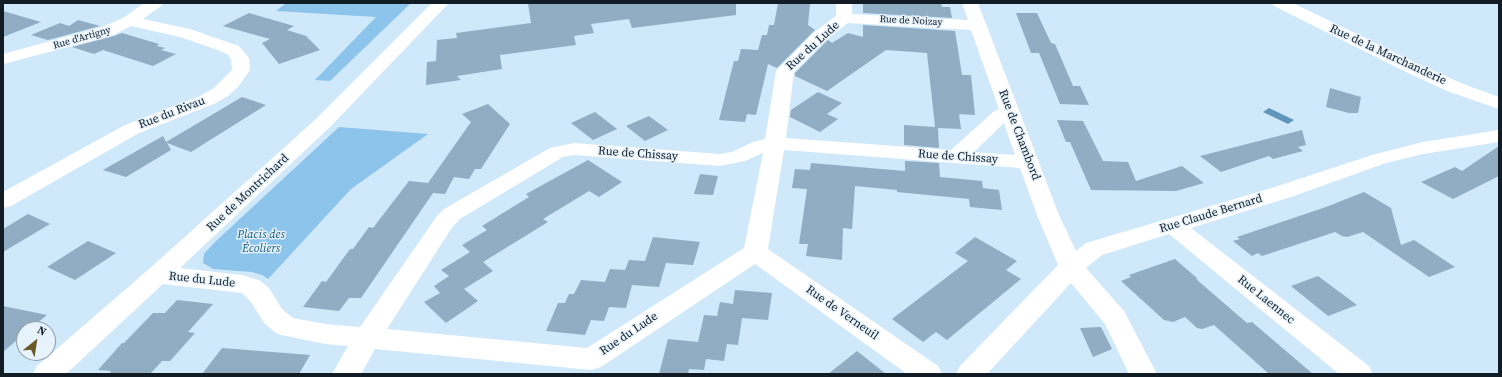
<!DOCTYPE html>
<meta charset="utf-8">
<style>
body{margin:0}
#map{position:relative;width:1502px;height:377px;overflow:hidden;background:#cfe8fa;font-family:"Source Serif 4",serif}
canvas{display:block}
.frame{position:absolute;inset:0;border:4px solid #111c24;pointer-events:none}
.north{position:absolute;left:16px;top:321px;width:40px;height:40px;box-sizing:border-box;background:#e7f3fc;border:1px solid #919da6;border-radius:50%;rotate:30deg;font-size:11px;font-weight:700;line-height:16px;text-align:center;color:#111c24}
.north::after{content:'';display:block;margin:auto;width:14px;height:18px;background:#6a5927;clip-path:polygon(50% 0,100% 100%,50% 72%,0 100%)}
</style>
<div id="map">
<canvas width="1502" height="377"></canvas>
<div class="frame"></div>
<div class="north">N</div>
</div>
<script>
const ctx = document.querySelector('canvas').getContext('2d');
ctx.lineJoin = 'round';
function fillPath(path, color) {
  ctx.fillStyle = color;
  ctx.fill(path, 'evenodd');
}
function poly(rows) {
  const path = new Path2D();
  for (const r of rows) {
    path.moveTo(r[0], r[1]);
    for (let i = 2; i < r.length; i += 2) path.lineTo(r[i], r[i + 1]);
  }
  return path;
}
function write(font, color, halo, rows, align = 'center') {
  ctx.font = font + ' "Source Serif 4",serif';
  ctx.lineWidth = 3;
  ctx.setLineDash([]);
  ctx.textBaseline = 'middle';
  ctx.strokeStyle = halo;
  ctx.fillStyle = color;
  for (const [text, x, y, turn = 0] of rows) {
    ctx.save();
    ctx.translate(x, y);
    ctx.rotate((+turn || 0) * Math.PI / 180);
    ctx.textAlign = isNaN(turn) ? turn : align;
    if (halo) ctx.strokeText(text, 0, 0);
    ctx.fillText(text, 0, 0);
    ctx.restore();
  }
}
fillPath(poly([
 [286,3,411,3,330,81,315,80,376,17,276,11],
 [339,127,428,134,351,189,268,279,262,275,252,272,213,269,203,263,204,254,215,242]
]), '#8dc4eb');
fillPath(poly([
 [1269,108,1294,120,1288,124,1263,112]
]), '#6096bc');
fillPath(poly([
 [528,3,736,3,736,15,632,28,629,19,591,24,594,33,574,36,576,45,500,55,502,69,457,76,461,80,426,85,427,62,436,61,437,40,457,38,456,33,531,23],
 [778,3,810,3,808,25,815,30,777,68,768,64,756,115,747,114,745,122,719,120,734,61,738,61,741,49,758,50,762,35,767,35,769,25,774,25],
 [863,3,941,3,942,7,950,7,952,18,863,13],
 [3,11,41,22,3,37],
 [249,13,294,26,287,30,306,36,320,50,279,64,262,43,270,39,223,26],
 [1016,13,1037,13,1051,43,1055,44,1073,86,1080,86,1089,105,1060,104,1039,53,1031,53],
 [78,20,100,26,48,40,31,35,60,23,69,26],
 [863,25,955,31,962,75,971,75,975,115,959,114,961,129,938,128,939,148,904,145,904,125,935,127,927,53,886,50,827,91,795,76,795,73,828,40,832,43,848,33,863,37],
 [122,33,159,44,157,46,165,48,161,50,176,54,153,66,103,50,94,54,72,47,114,36],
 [1330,88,1361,97,1358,113,1349,113,1326,107],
 [818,92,842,103,827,114,838,119,820,132,790,117,791,110],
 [242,97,266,105,191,152,167,143,171,150,126,177,103,170,163,136,166,142],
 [488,104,510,124,481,169,475,169,469,179,454,177,445,194,433,193,361,298,349,298,339,311,303,307,322,281,326,282,350,249,353,249,369,227,373,228,409,181,428,183,471,122,462,114],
 [595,112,617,129,593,140,571,123],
 [649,116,668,130,645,141,626,126],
 [1057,120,1083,121,1103,161,1128,162,1136,181,1182,166,1204,183,1176,191,1091,190,1070,142,1066,142],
 [1302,130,1306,145,1298,147,1303,151,1273,159,1269,156,1221,172,1200,156],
 [1499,146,1499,176,1453,199,1421,182,1455,167,1462,171],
 [588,160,622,182,599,197,589,191,543,219,548,222,483,262,493,271,464,289,478,301,446,323,424,302,440,293,434,286,449,276,441,270,470,252,462,245,487,230,482,226,529,197,526,194],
 [905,161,939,163,940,177,982,181,983,188,999,190,1002,210,970,207,969,199,897,192,897,190,855,186,852,229,843,228,842,260,806,256,808,244,799,244,807,189,792,188,795,169,810,170,811,163,905,171],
 [700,174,718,176,713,195,694,194],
 [1364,192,1391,208,1401,245,1414,240,1455,267,1429,277,1363,232,1347,237,1342,236,1335,232,1262,256,1258,253,1252,256,1233,241,1240,239,1237,237,1326,207],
 [28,214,50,224,3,252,3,229],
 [653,237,700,242,693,265,666,263,659,287,632,285,626,308,609,307,604,321,591,320,585,335,546,331,558,303,565,303,569,294,574,294,581,280,605,282,610,269,625,270,629,260,645,261],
 [975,237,1017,261,1006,270,1021,279,947,340,936,332,923,342,892,319,968,261,955,253],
 [88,241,116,253,75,280,47,267],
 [1175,259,1198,279,1196,279,1247,323,1252,322,1313,374,1269,374,1214,325,1202,329,1197,328,1185,317,1173,322,1164,320,1121,281,1131,277,1129,275],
 [1318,276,1357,305,1328,316,1291,286],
 [735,290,772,293,768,320,742,318,738,345,727,344,724,361,706,359,704,370,689,369,688,374,659,374,668,339,698,342,704,315,717,316,720,302,733,304],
 [177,300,213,304,188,332,195,333,170,361,162,361,150,374,109,374,111,371,98,370,122,343,124,343,153,313,165,313],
 [3,306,47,315,30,329,24,329,24,334,3,352],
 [1101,327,1112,349,1093,357,1080,328],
 [222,348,310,355,299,374,202,374],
 [857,351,886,374,828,374]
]), '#90adc3');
fillPath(poly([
 [144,3,163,3,161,6,143,19,190,29,239,46,249,58,250,70,238,87,228,96,214,104,139,133,11,206,3,208,3,192,125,125,200,96,214,88,232,70,231,59,227,54,218,50,180,37,131,26,114,35,3,64,3,54,102,27,123,18,144,3],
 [432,3,449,3,330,127,180,268,242,275,259,280,269,288,282,309,293,318,325,324,360,327,437,216,444,209,550,148,574,143,720,154,732,152,753,142,765,139,776,71,813,33,836,16,836,3,852,3,852,14,968,20,962,3,978,3,1059,215,1076,251,1086,243,1275,187,1372,155,1423,142,1499,130,1499,142,1423,154,1386,163,1291,197,1191,228,1369,366,1373,374,1339,374,1169,234,1102,255,1086,268,1124,311,1157,374,1129,374,1105,324,1071,283,987,374,956,374,960,366,1058,265,1037,215,1020,168,784,150,768,249,938,366,942,374,907,374,755,264,601,367,591,370,375,349,361,374,332,374,348,346,325,344,277,334,264,323,251,302,242,293,163,284,66,374,33,374,37,366,149,269,316,119,432,3],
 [848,23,971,30,999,109,993,112,951,150,786,138,794,72,825,41,848,23],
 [1004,123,1015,155,974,152,1004,123],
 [763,153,744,248,587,348,387,329,453,226,460,219,563,157,574,155,720,166,745,161,763,153],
 [1272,3,1293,3,1416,63,1461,83,1499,97,1499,109,1447,91,1404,71,1274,6,1272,3]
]), '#fff');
write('10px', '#111c24', '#e7f3fc', [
 ["Rue de Noizay",911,21,3],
 ["Rue d'Artigny",82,38,-16]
]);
write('12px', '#111c24', '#e7f3fc', [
 ["Rue du Lude",813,46,-42],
 ["Rue de la Marchanderie",1388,55,25],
 ["Rue du Rivau",172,113,-21],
 ["Rue de Chambord",1019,135,69],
 ["Rue de Chissay",638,154,4],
 ["Rue de Chissay",958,157,4],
 ["Rue de Montrichard",248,193,-43],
 ["Rue Claude Bernard",1211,214,-17],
 ["Rue du Lude",202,280,6],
 ["Rue Laennec",1266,300,39],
 ["Rue de Verneuil",842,313,35],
 ["Rue du Lude",629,334,-34]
]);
write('italic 12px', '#17577d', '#e7f3fc', [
 ["Placis des",261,235],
 ["Écoliers",261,249]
]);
</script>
